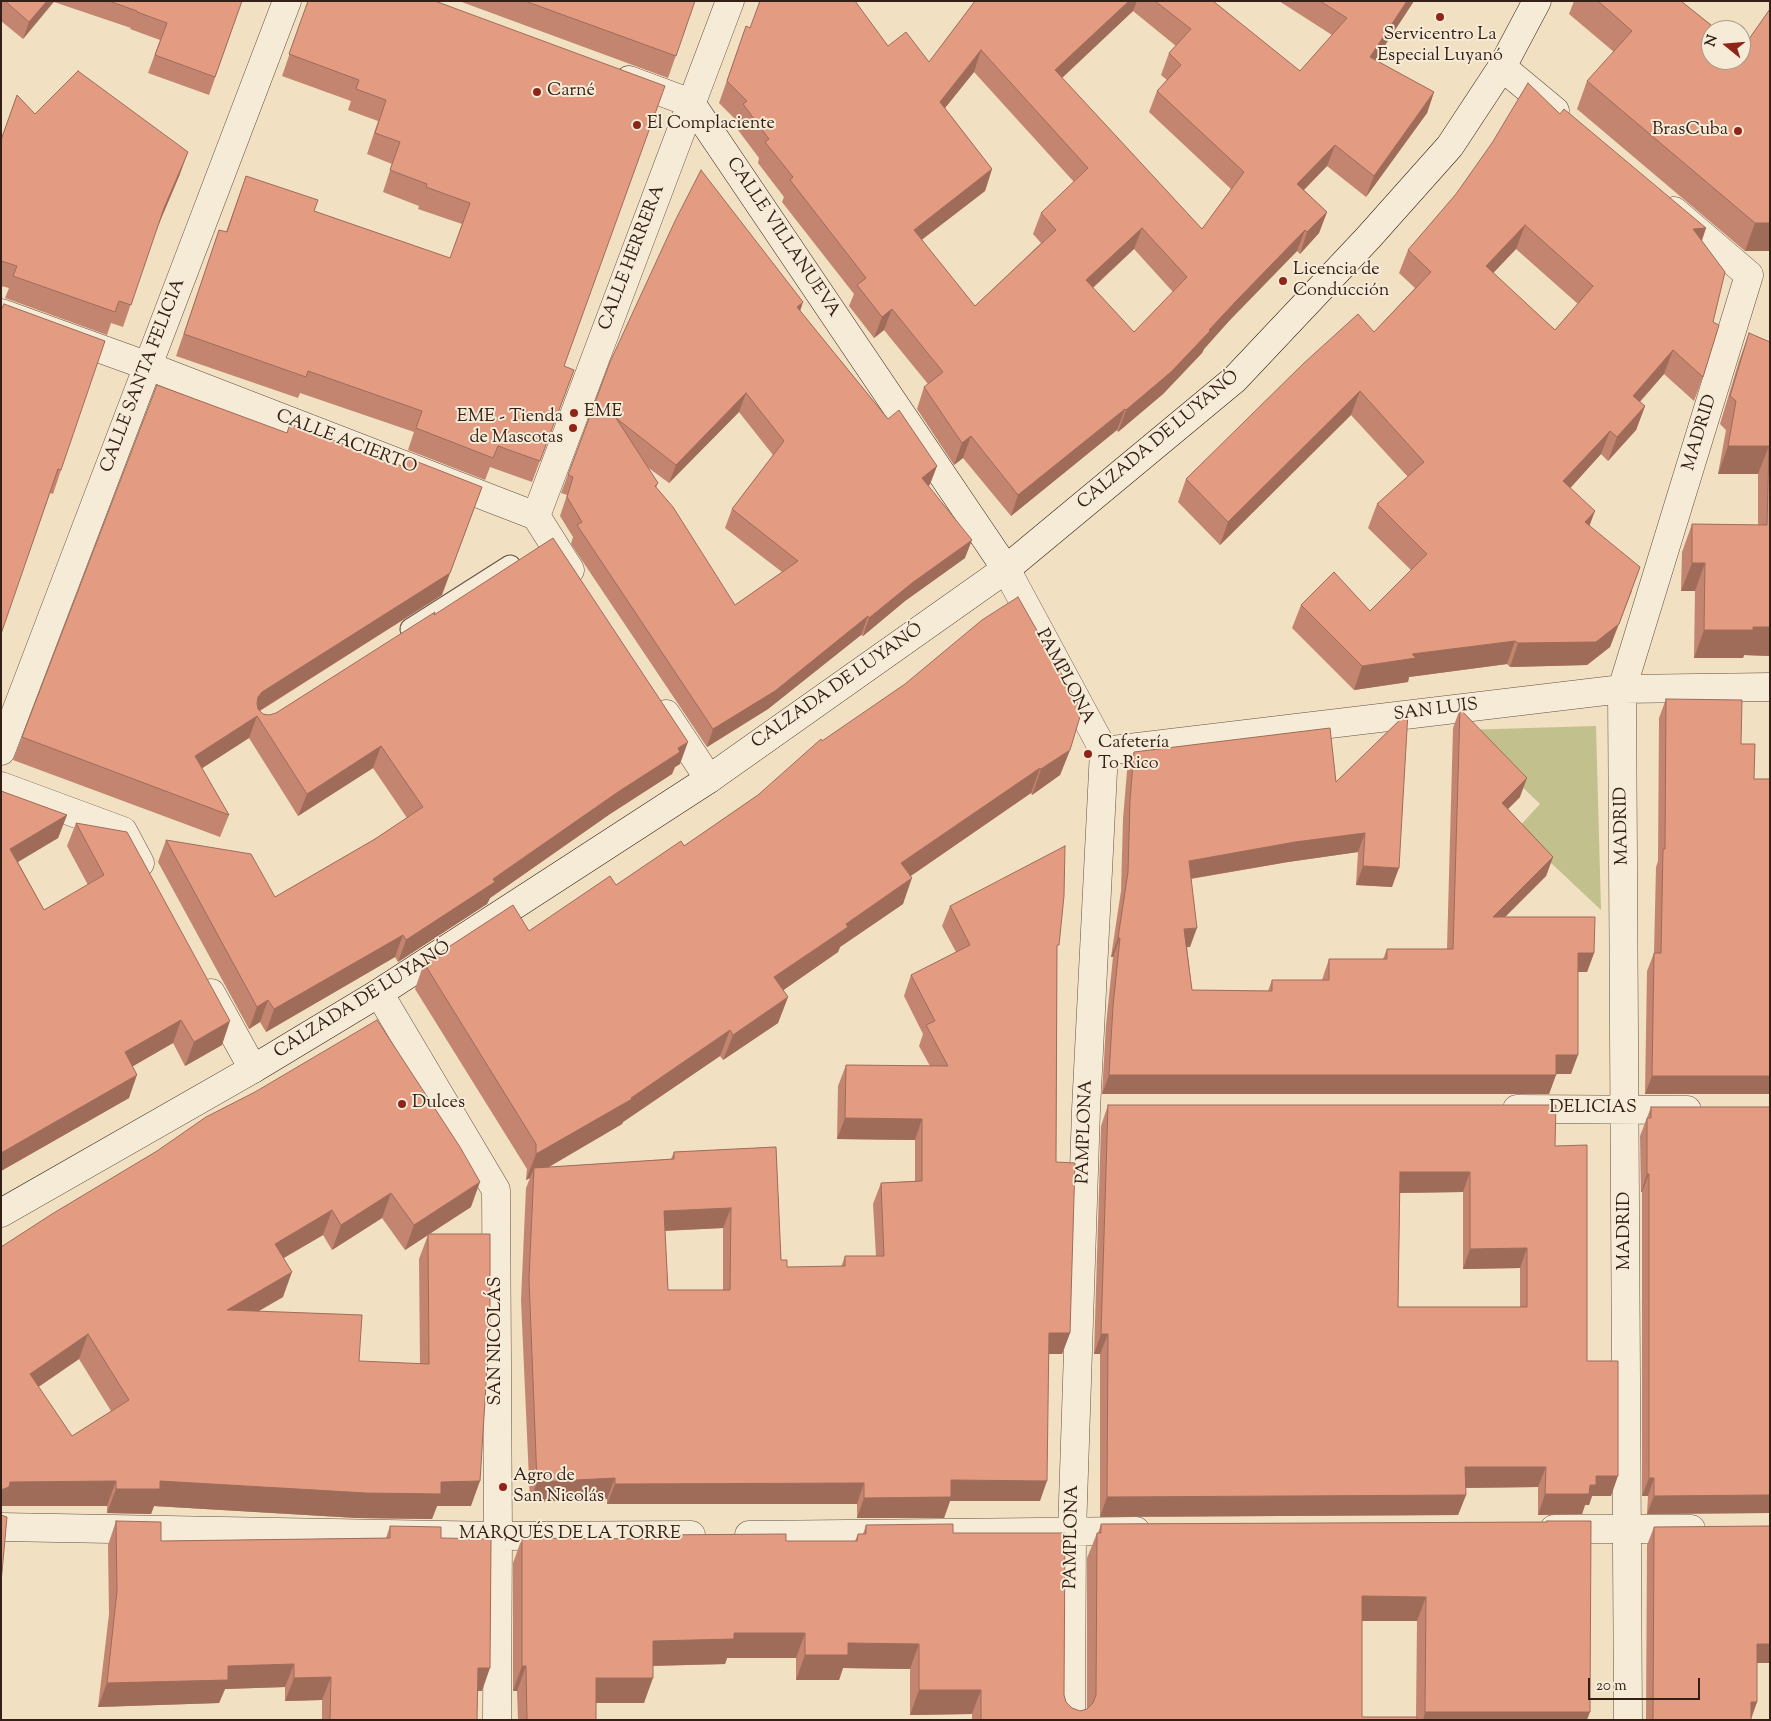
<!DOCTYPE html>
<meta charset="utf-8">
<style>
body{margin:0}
#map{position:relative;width:1771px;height:1721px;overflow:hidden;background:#f1e0c1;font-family:"Sorts Mill Goudy",serif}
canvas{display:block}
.frame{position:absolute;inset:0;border:2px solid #342017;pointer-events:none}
.north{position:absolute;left:1701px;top:20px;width:50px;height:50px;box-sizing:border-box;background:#f6ebd7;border:1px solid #a89a8a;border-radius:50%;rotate:287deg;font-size:14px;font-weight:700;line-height:20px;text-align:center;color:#342017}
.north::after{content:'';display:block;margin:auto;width:18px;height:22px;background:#8f2418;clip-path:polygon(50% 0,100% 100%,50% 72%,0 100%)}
.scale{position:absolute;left:1588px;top:1678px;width:112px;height:22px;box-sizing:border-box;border:2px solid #342017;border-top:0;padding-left:6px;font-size:15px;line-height:18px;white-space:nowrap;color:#342017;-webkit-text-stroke:4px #f6ebd7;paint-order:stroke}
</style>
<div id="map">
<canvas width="1771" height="1721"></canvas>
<div class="frame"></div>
<div class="north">N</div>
<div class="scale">20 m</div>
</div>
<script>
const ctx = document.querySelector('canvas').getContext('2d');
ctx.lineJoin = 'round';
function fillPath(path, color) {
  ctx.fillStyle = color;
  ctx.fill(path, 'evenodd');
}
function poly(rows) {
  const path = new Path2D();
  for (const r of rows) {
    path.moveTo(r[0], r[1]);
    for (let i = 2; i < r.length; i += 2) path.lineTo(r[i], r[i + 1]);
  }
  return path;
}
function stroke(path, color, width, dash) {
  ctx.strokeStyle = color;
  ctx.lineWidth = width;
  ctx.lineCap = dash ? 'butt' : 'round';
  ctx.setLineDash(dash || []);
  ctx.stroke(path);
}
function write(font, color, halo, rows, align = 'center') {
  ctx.font = font + ' "Sorts Mill Goudy",serif';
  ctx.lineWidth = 4;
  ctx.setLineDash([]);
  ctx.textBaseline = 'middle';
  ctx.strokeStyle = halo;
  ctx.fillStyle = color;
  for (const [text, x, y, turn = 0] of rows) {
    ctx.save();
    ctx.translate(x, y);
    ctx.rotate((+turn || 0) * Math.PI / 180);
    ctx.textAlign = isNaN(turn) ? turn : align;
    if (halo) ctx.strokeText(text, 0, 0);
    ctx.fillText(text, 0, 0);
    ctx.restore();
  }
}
fillPath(poly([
 [1596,726,1601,910,1516,830,1540,804,1463,730]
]), '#c2c08d');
const lane = poly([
 [411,629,510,566]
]);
const street = poly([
 [1502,67,1555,111],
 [1674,211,1749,275],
 [1,313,148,366,536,516,570,570],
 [536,516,730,1],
 [1006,569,1104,751,1086,1110,1072,1532,1071,1720],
 [666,714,709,779],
 [1,751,287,1],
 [1104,751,1622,689,1770,687],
 [1,786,123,831,140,863],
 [211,993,253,1069],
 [379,993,496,1190,498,1536,497,1720],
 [1517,1109,1687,1110],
 [1,1527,498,1536,691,1535],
 [1554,1529,1691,1529],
 [749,1535,1136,1531],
 [1628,1720,1622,689,1749,275]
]);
const secondary = poly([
 [629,80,691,103,1006,569],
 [1,1213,253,1069,379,993,709,779,1006,569,1235,379,1368,238,1450,146,1502,67,1537,1]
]);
stroke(lane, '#635042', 23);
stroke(street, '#635042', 29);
stroke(secondary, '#342017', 29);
stroke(lane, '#f6ebd7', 21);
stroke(street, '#f6ebd7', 28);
stroke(secondary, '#f6ebd7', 28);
fillPath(poly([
 [1,1,242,1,209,95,148,73,160,40,130,29,131,28,54,2,23,39,1,21],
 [308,1,435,1,564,366,574,370,532,482,490,467,485,480,408,450,414,432,300,393,298,398,176,356,219,230,226,232,246,176,314,211,450,258,462,224,418,209,419,206,383,192,392,164,367,154,378,121,348,110,351,101,282,76],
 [459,1,695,1,668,78],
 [975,1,1213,1,1300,71,1332,35,1279,1,1414,1,1375,60,1434,92,1427,113,1366,197,1327,166,1304,190,1327,212,1319,233,1300,254,1297,251,1229,321,1204,349,1202,353,1163,394,1118,432,1117,430,1011,516,963,458,954,465,917,409,924,387,928,384,884,330,874,338,849,306,854,294,782,202,784,197,758,163,759,158,735,126,737,121,719,103,746,26,750,28,888,46,929,62],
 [1133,11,1176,46,1169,53,1161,75,1167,80,1157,91,1149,112,1231,189,1202,229,1062,78],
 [974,72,1074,182,1041,213,1033,234,1041,243,975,306,921,240,985,191,992,169,945,108],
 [1134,249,1173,292,1134,332,1093,288],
 [1574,1,1681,1,1742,49,1770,9,1770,251,1745,251,1577,109,1587,81,1614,52,1569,14],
 [17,95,35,114,180,174,158,225,123,327,111,323,107,335,5,298,9,288,1,286,1,139],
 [1560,114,1706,228,1702,241,1713,322,1703,377,1694,401,1664,374,1640,402,1645,406,1636,430,1608,461,1601,454,1570,488,1590,526,1632,591,1610,647,1587,665,1510,667,1507,664,1409,677,1408,682,1354,690,1292,628,1301,605,1370,611,1411,570,1368,528,1377,504,1408,477,1351,415,1220,545,1178,502,1186,479,1374,332,1415,288,1399,273,1408,250],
 [1516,249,1578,304,1555,330,1493,273],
 [1,310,61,470,53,494,50,493,28,556],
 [800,311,888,419,937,466,930,484,929,486,965,558,905,601,863,636,861,635,768,709,707,747,571,544,573,537,560,516,567,495,561,493,610,362],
 [739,412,773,455,732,509,725,528,782,572,735,605,656,488,658,483,646,466,669,483],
 [1749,333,1770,342,1770,656,1744,655,1743,658,1694,658,1695,591,1681,591,1682,552,1692,524,1758,525,1758,474,1718,474,1726,430,1720,424,1739,361],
 [442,595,260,711,263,714,269,715,276,713,434,615,680,764,675,767,672,774,610,814,490,898,487,904,398,962,395,957,266,1032,260,1022,249,1029,158,862,166,840,275,897,375,839,407,818,373,768,298,816,249,738,202,768,229,815,220,837,13,760,22,737],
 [1666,699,1741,744,1754,779,1770,1094,1645,1094,1647,971,1654,953,1656,867,1658,861,1659,718],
 [1460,709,1520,797,1508,809,1553,857,1546,876,1505,917,1594,953,1587,972,1578,972,1571,1074,1556,1074,1549,1094,1102,1094,1106,1025,1113,957,1111,957,1121,891,1123,819,1127,771,1134,752,1336,782,1408,712,1392,887,1356,885,1358,852,1288,862,1191,879,1190,947,1187,947,1192,990,1268,991,1272,980,1322,980,1329,959,1383,959,1387,949,1447,949,1453,728],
 [822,741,1070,750,1060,775,1032,795,1031,793,910,876,903,904,840,947,838,952,783,990,788,997,778,1023,723,1060,720,1056,623,1122,622,1124,549,1167,671,1159,674,1152,776,1147,781,1260,787,1267,841,1267,845,1256,876,1256,873,1204,881,1183,915,1181,915,1140,837,1139,838,1086,846,1065,930,1066,919,1046,923,1034,904,996,911,975,956,952,942,926,950,906,1057,949,1056,1162,1070,1333,1062,1354,1049,1354,1040,1501,950,1501,944,1518,857,1518,857,1504,607,1504,607,1499,530,1502,521,1300,526,1188,530,1178,526,1180,527,1169,415,989,424,963,529,931,616,885,684,846,758,795],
 [723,1228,723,1290,668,1290,665,1231],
 [1,791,67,815,58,838,18,862,44,910,88,885,67,846,76,823,222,1045,185,1066,173,1043,133,1066,129,1098,1,1171],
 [1108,1105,1555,1146,1587,1361,1611,1496,1592,1496,1589,1505,1585,1505,1582,1514,1538,1515,1538,1487,1465,1488,1466,1495,1458,1515,1100,1517,1100,1354,1094,1354,1101,1126],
 [1463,1192,1463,1269,1520,1268,1520,1307,1398,1307,1400,1193],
 [1651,1107,1770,1513,1647,1514,1648,1496,1642,1496,1642,1192,1641,1192,1640,1136],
 [157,1151,471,1207,429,1234,471,1506,437,1506,432,1519,357,1518,154,1506,151,1514,107,1513,107,1506,2,1506,1,1509,1,1247],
 [382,1218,405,1250,428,1235,419,1259,420,1364,359,1361,259,1311,283,1297,284,1258,323,1235,332,1250],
 [79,1359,111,1411,72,1436,38,1387],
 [116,1521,161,1541,386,1538,390,1526,441,1538,482,1691,477,1691,477,1720,322,1720,322,1700,285,1701,285,1687,225,1689,219,1703,98,1707,109,1614,108,1545],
 [1547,1522,1587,1720,972,1720,972,1714,910,1715,910,1669,843,1668,839,1680,796,1680,796,1658,727,1658,725,1664,653,1666,644,1703,596,1703,596,1720,518,1720,517,1691,513,1691,513,1563,522,1538,652,1539,653,1535,786,1541,855,1541,858,1534,863,1534,866,1525,953,1533,1064,1695,1066,1702,1072,1708,1080,1711,1087,1709,1087,1558,1097,1533,1098,1533,1101,1524],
 [1362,1621,1417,1621,1416,1717,1362,1717],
 [1654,1527,1770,1663,1757,1663,1757,1702,1751,1720,1646,1720,1647,1545]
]), '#c3856f');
fillPath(poly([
 [47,1,54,1,23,39,29,22],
 [1129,1,1137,1,1133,11,1048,91,1055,70],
 [1407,1,1414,1,1363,79,1370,57],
 [981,50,974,72,932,124,940,102],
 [1434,92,1427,113,1366,197,1374,176],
 [1335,145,1327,166,1289,205,1297,184],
 [188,152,180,174,156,231,164,208],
 [992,169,985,191,906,252,914,230],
 [1327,212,1319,233,1300,254,1307,232],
 [1755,223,1770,223,1770,251,1745,251],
 [1525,225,1516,249,1477,290,1486,266],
 [1142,228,1134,249,1078,301,1086,280],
 [1706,228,1697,252,1693,229],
 [1305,230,1297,251,1229,321,1204,349,1202,353,1163,394,1118,432,1126,410,1209,330,1237,300],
 [803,302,797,321,797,307],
 [892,309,884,330,874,338,882,317],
 [1673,350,1664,374,1624,419,1633,396],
 [1360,391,1351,415,1220,545,1228,522],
 [746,393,739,412,669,483,676,465],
 [1645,406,1636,430,1608,461,1617,437],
 [1125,409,1117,430,1011,516,1018,495],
 [1610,431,1601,454,1555,505,1563,481],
 [971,436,963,458,954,465,962,443],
 [1728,446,1769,446,1758,474,1718,474],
 [937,466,930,484,916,496,922,478],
 [482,487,442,595,254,714,258,697,262,692],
 [1595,511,1586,535,1585,522],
 [972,540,965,558,905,601,863,636,869,618,912,583],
 [1692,563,1705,563,1695,591,1681,591],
 [1640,567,1610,647,1587,665,1510,667,1518,643],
 [868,616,861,635,768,709,707,747,713,729],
 [1753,627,1770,627,1770,656,1744,655,1743,658,1694,658,1704,630],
 [1515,641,1507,664,1409,677,1408,682,1354,690,1362,666,1412,654],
 [257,716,249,738,187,778,195,756],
 [688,742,680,764,675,767,672,774,610,814,490,898,487,904,398,962,406,940,678,748],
 [381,746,373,768,298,816,307,794],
 [1070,750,1060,775,1032,795,1041,769],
 [1040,768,1031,793,892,889,901,863],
 [1527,778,1520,797,1495,822,1502,803],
 [67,815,58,838,1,872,10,849],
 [1365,833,1358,852,1288,862,1182,880,1189,861,1295,842],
 [1553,857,1546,876,1486,936,1493,917],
 [1363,866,1399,868,1392,887,1356,885],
 [912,878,903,904,840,947,838,952,765,1003,774,977,846,924],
 [1197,928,1190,947,1177,948,1184,929],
 [403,935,395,957,266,1032,274,1009],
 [1118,938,1120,938,1113,957,1111,957],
 [1578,953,1594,953,1587,972,1571,972],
 [788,997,778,1023,723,1060,733,1035],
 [268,1000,260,1022,249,1029,257,1007],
 [181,1020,173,1043,116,1076,125,1052],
 [230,1021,222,1045,185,1066,194,1042],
 [730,1030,720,1056,623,1122,622,1124,533,1176,534,1168,530,1178,526,1180,536,1154,631,1098],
 [1556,1055,1578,1055,1571,1074,1549,1074],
 [137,1075,129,1098,1,1171,1,1153],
 [1109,1075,1556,1075,1549,1094,1102,1094],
 [1652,1076,1770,1076,1770,1094,1645,1094],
 [845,1118,922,1119,915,1140,837,1139],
 [1400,1172,1470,1172,1463,1192,1393,1193],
 [1647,1174,1649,1174,1642,1192,1641,1192],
 [480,1182,471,1207,405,1250,414,1225],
 [391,1193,382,1218,332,1250,341,1225],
 [731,1208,723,1228,657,1231,664,1211],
 [332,1210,323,1235,266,1268,275,1244],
 [1527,1248,1520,1268,1463,1269,1470,1249],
 [292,1272,283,1297,218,1334,227,1310],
 [1049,1333,1070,1333,1062,1354,1041,1354],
 [88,1334,79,1359,21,1399,30,1374],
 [1101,1334,1108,1334,1100,1354,1094,1354],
 [1465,1467,1546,1467,1538,1487,1458,1488],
 [1596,1476,1618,1476,1611,1496,1592,1496,1589,1505,1585,1505,1582,1514,1538,1515,1545,1494,1590,1485],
 [615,1478,607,1499,530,1502,537,1482],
 [1649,1478,1654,1478,1648,1496,1642,1496],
 [951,1480,1047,1481,1040,1501,950,1501,944,1518,857,1518,864,1498],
 [116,1481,107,1506,2,1506,1,1509,1,1490,10,1482],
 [160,1481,441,1482,480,1481,471,1506,437,1506,432,1519,357,1518,154,1506,151,1514,107,1513,116,1489],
 [864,1483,857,1504,607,1504,615,1484],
 [1466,1495,1458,1515,1100,1517,1107,1497],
 [1770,1495,1770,1513,1647,1514,1654,1496],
 [1362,1596,1426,1597,1417,1621,1353,1621],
 [734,1633,805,1633,796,1658,727,1658,725,1664,644,1666,653,1641],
 [848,1643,919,1644,910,1669,843,1668,839,1680,796,1680,805,1655],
 [1757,1644,1770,1644,1770,1663,1751,1663],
 [294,1664,285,1687,225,1689,219,1703,98,1707,107,1683,228,1666],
 [522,1666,526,1666,517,1691,513,1691],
 [478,1668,490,1668,482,1691,469,1691],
 [331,1677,322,1700,285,1701,294,1678],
 [596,1678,653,1678,644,1703,587,1703],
 [919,1690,981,1690,972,1714,910,1715],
 [1751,1702,1757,1702,1750,1720],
 [1425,1712,1590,1712,1587,1720,1423,1720]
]), '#9f6c5a');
const building = poly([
 [5,1,47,1,29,22,5,1],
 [109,1,242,1,215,77,155,55,167,23,137,12,137,11,109,1],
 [308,1,435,1,665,86,564,366,574,370,540,461,498,446,493,458,416,428,422,411,308,371,306,377,184,334,219,230,227,232,246,176,318,200,314,211,450,258,470,203,426,187,427,184,390,170,400,142,375,133,386,100,356,89,359,80,289,54,308,1],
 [525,1,695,1,676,56,525,1],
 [760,1,855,1,888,46,906,32,929,62,975,1,1129,1,1055,70,1202,229,1244,172,1157,91,1181,65,1169,53,1191,29,1155,1,1213,1,1300,71,1347,18,1320,1,1407,1,1370,57,1434,92,1374,176,1335,145,1297,184,1327,212,1307,232,1305,230,1237,300,1209,330,1210,331,1171,372,1126,410,1125,409,1018,495,971,436,962,443,924,387,943,372,892,309,882,317,857,285,866,278,790,180,793,177,765,142,769,139,743,104,747,101,727,81,746,26,750,28,760,1],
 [981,50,1088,168,1041,213,1056,230,975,306,914,230,992,169,940,102,981,50],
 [1142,228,1187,277,1134,332,1086,280,1142,228],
 [1598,1,1681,1,1717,30,1711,30,1711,60,1741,60,1741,48,1742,49,1770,9,1770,223,1755,223,1587,81,1632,31,1598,1],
 [78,71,188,152,164,208,131,305,119,301,115,312,13,276,17,266,1,261,1,140,17,95,35,114,78,71],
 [1528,83,1560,114,1564,109,1706,228,1693,229,1725,272,1713,322,1719,325,1703,377,1673,350,1633,396,1645,406,1617,437,1610,431,1563,481,1595,511,1585,522,1640,567,1619,624,1596,642,1518,643,1515,641,1412,654,1416,658,1362,666,1301,605,1334,572,1370,611,1427,554,1377,504,1424,462,1360,391,1228,522,1186,479,1304,363,1358,314,1374,332,1431,272,1408,250,1456,194,1492,143,1528,83],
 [1525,225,1593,286,1555,330,1486,266,1525,225],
 [701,170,803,302,797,307,888,419,899,410,937,466,922,478,972,540,912,583,869,618,868,616,775,691,713,729,577,525,582,522,567,497,573,477,568,475,610,362,675,221,701,170],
 [746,393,784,441,732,509,798,561,735,605,673,507,655,486,658,483,616,418,676,465,746,393],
 [4,304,105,341,61,470,58,469,1,634,1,310,4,304],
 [1749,333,1770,342,1770,627,1753,627,1753,630,1704,630,1705,563,1692,563,1692,524,1767,525,1769,446,1728,446,1736,401,1730,396,1749,333],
 [157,385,287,433,290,424,402,466,405,457,482,487,450,573,262,692,258,697,257,703,258,709,263,714,269,715,276,713,435,612,434,615,553,538,688,742,678,748,680,752,618,792,493,879,495,882,406,940,403,935,274,1009,268,1000,257,1007,166,840,251,854,275,897,375,839,423,807,381,746,307,794,257,716,195,756,229,815,22,737,157,385],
 [1018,597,1082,710,1070,750,1041,769,1040,768,901,863,912,878,846,924,848,927,774,977,788,997,733,1035,730,1030,631,1098,632,1099,536,1154,536,1144,424,963,513,905,529,931,610,876,616,885,681,841,684,846,758,795,821,739,822,741,905,684,982,620,1018,597],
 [1666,699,1742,700,1741,744,1755,744,1754,779,1770,779,1770,1076,1652,1076,1654,953,1661,953,1663,849,1665,849,1666,699],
 [1460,709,1527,778,1502,803,1553,857,1493,917,1595,917,1594,953,1578,953,1578,1055,1556,1055,1556,1075,1109,1075,1113,1006,1120,938,1118,938,1128,872,1130,800,1134,752,1330,728,1336,782,1408,712,1399,868,1363,866,1365,833,1295,842,1189,861,1197,928,1184,929,1192,990,1272,991,1272,980,1329,980,1329,959,1387,959,1387,949,1453,949,1460,709],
 [1,791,67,815,10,849,44,910,104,875,76,823,127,832,230,1021,194,1042,181,1020,125,1052,137,1075,1,1153,1,791],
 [1065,846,1064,896,1059,945,1057,945,1056,1162,1075,1163,1070,1333,1049,1333,1047,1481,951,1480,951,1497,864,1498,864,1483,615,1484,615,1478,537,1482,529,1279,534,1168,674,1159,674,1152,776,1147,781,1260,787,1260,787,1267,845,1266,845,1256,884,1256,881,1183,922,1181,922,1119,845,1118,846,1065,948,1066,926,1025,935,1021,911,975,970,945,950,906,1065,846],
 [731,1208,730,1290,668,1290,664,1211,731,1208],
 [377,1020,460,1147,480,1182,414,1225,391,1193,341,1225,332,1210,275,1244,292,1272,227,1310,362,1315,359,1361,429,1364,428,1234,490,1234,490,1320,480,1481,441,1482,441,1494,366,1493,160,1481,160,1489,116,1489,116,1481,10,1482,9,1487,1,1490,1,1247,52,1214,157,1151,206,1117,255,1092,377,1020],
 [88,1334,129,1400,72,1436,30,1374,88,1334],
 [1108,1105,1556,1105,1555,1146,1587,1145,1587,1361,1618,1361,1618,1476,1596,1476,1596,1485,1590,1485,1589,1494,1545,1494,1546,1467,1465,1467,1466,1495,1107,1497,1108,1334,1101,1334,1108,1105],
 [1400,1172,1470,1172,1470,1249,1527,1248,1527,1307,1398,1307,1400,1172],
 [1651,1107,1770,1107,1770,1495,1654,1496,1654,1478,1649,1478,1649,1174,1647,1174,1647,1118,1651,1118,1651,1107],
 [1,1515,7,1517,1,1583,1,1515],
 [116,1521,161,1522,161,1541,390,1538,390,1526,441,1527,441,1538,491,1539,490,1668,478,1668,477,1720,330,1720,331,1677,294,1678,294,1664,228,1666,228,1680,107,1683,117,1591,116,1521],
 [1547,1521,1591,1521,1590,1712,1425,1712,1426,1597,1362,1596,1362,1717,1417,1717,1417,1720,981,1720,981,1690,919,1690,919,1644,848,1643,848,1655,805,1655,805,1633,734,1633,734,1639,653,1641,653,1678,596,1678,596,1720,527,1720,526,1666,522,1666,522,1538,653,1539,653,1535,786,1534,786,1541,857,1541,858,1534,866,1534,866,1525,953,1524,953,1533,1065,1533,1064,1695,1066,1702,1072,1708,1080,1711,1087,1709,1093,1703,1096,1695,1097,1533,1101,1533,1101,1524,1547,1522,1547,1521],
 [1770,1526,1770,1644,1757,1644,1757,1702,1751,1702,1751,1720,1653,1720,1654,1527,1770,1526]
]);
fillPath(building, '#e39b81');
stroke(building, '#9f6c5a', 1);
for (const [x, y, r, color] of [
 [1440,17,5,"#8f2418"],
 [537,92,5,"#8f2418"],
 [637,125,5,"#8f2418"],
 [1738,131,5,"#8f2418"],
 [1283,281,5,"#8f2418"],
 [574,413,5,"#8f2418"],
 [573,428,5,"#8f2418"],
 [1088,754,5,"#8f2418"],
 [402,1104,5,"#8f2418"],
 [503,1487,5,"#8f2418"]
]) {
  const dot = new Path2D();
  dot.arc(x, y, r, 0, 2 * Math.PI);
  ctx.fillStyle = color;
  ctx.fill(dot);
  stroke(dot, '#f6ebd7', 2);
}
write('18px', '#342017', '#f6ebd7', [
 ["Servicentro La",1440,36,"center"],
 ["Especial Luyanó",1440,57,"center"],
 ["Carné",547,92],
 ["El Complaciente",647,125],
 ["BrasCuba",1728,131,"right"],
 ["Licencia de",1293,271],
 ["Conducción",1293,292],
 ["EME",584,413],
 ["EME - Tienda",563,418,"right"],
 ["de Mascotas",563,439,"right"],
 ["Cafetería",1098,744],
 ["To Rico",1098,765],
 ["Dulces",412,1104],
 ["Agro de",513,1477],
 ["San Nicolás",513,1498]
], 'left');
write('18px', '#342017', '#f6ebd7', [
 ["CALLE VILLANUEVA",782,238,56],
 ["CALLE HERRERA",633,258,-69],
 ["CALLE SANTA FELICIA",144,376,-69],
 ["MADRID",1701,433,-73],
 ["CALZADA DE LUYANÓ",1159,441,-40],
 ["CALLE ACIERTO",346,443,21],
 ["PAMPLONA",1064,677,62],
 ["CALZADA DE LUYANÓ",838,687,-35],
 ["SAN LUIS",1436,711,-7],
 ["MADRID",1623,826,-91],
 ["CALZADA DE LUYANÓ",363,1001,-32],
 ["DELICIAS",1593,1109],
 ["PAMPLONA",1086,1132,-88],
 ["MADRID",1626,1231,-90],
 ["SAN NICOLÁS",497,1341,-90],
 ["MARQUÉS DE LA TORRE",570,1535],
 ["PAMPLONA",1073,1537,-89]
]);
</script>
